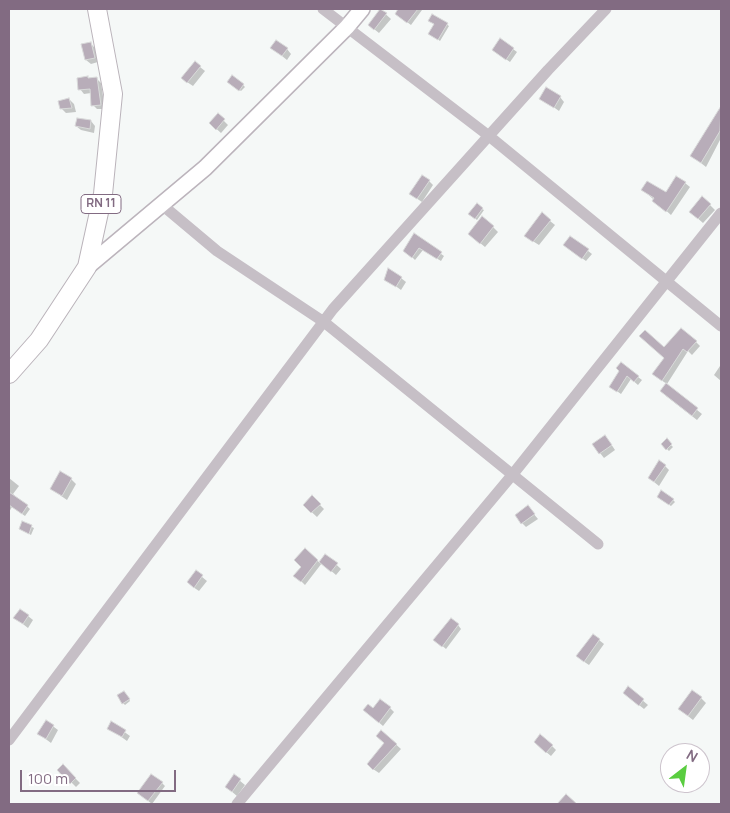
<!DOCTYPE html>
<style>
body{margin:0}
#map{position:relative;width:730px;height:813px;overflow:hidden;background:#f5f8f7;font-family:Manrope,sans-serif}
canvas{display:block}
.frame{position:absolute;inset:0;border:10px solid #826b82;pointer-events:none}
.north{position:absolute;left:660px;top:743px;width:50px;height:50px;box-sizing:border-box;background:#fff;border:1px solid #cdc4cd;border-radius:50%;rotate:30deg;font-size:14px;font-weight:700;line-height:20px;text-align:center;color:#826b82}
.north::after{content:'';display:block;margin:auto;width:18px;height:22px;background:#5acd40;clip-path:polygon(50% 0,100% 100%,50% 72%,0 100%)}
.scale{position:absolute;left:20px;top:770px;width:156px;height:22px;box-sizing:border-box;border:2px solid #826b82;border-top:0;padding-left:6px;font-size:15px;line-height:18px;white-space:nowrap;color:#826b82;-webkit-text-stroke:4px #fff;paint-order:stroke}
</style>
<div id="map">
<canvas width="730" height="813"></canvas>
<div class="frame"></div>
<div class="north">N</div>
<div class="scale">100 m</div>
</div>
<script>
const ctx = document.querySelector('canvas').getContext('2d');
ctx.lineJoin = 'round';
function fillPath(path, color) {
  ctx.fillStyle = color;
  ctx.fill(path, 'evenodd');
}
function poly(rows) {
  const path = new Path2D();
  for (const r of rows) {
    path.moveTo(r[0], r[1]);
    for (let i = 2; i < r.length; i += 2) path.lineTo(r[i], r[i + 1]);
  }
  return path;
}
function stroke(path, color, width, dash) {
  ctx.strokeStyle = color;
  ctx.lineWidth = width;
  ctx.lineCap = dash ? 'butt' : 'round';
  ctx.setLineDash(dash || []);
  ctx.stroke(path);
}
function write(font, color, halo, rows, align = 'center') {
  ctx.font = font + ' Manrope,sans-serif';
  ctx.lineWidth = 5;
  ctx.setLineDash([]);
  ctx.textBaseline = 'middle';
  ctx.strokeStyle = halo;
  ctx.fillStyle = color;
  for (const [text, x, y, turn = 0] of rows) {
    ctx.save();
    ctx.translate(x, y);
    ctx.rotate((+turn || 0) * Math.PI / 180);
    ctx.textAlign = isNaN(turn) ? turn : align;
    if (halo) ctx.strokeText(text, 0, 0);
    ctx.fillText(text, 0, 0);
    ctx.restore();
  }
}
fillPath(poly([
 [400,9,421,9,422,10,411,25,396,14],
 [381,10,391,19,379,33,374,29],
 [433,16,449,26,440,41,432,35,435,25],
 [90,43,95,48,98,62,91,64,86,60],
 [272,48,287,49,291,54,287,60],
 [513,49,517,52,510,62,493,50],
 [200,67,205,71,193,86,187,82],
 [96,78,101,83,105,109,97,109,93,105,91,93,84,94,80,89],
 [231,83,243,85,245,87,241,91],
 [560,97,564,102,559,111,541,98],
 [69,99,74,104,76,112,66,113,61,108],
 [721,108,721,138,706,167,692,156],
 [218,115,228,125,221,133,210,123],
 [91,121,95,126,94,133,81,130,76,126],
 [429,181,433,185,422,202,416,198],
 [685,183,690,187,671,215,643,190,666,194],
 [703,198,715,210,703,223,695,216],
 [482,209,484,210,477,220,472,216],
 [550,221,555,225,539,245,531,240],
 [493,227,498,232,485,247,474,238],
 [414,235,444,256,441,261,423,250,415,260,410,255],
 [570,237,592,254,586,261,568,248],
 [401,278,406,282,401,290,386,279],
 [696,342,700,346,692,355,688,351,667,384,658,378,665,358,664,349],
 [720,366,721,366,721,381,714,375],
 [620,371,638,377,642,380,638,385,631,379,621,394,611,387],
 [666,385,702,414,697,420,666,396],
 [666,440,673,447,669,451,662,444],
 [609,441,615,450,604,458,600,453],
 [665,466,669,470,659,486,649,478],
 [9,478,19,486,13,494,30,509,25,516,12,507,9,512],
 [71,479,76,484,67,500,51,489],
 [312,497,324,509,317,517,304,505],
 [660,499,673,500,675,502,671,506],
 [528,507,538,519,526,527,522,523],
 [23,523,34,528,31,535,20,529],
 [305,550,320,563,326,555,341,569,336,575,322,563,305,585,299,579],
 [196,572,207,581,199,591,193,587],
 [28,616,33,620,28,628,15,618],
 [458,625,461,629,446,649,439,643],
 [599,640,604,644,589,665,583,661],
 [628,688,648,705,644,709,629,697],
 [126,694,130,701,125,705,123,703],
 [701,698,706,703,693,720,684,713],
 [390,708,394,712,383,726,369,714,373,710],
 [46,721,58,730,51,743,39,734],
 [112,723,130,736,127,741,109,728],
 [381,731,401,749,379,773,373,769,386,743],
 [552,746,556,750,551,756,540,747],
 [63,766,80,783,76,787,59,770],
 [234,776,245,785,237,796,231,791],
 [162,783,165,786,152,804,142,796]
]), '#0003');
const building = poly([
 [380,9,387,13,374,30,368,25,380,9],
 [398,9,418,9,407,23,395,14,398,9],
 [432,14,448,23,438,40,428,34,434,24,428,21,432,14],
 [500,38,514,48,506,60,492,50,500,38],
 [276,40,288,48,282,56,270,48,276,40],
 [91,42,95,58,85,60,81,44,91,42],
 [195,61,201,66,187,83,181,78,195,61],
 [232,75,244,84,239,91,227,82,232,75],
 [88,76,88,78,97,77,101,105,91,106,90,89,78,90,77,78,88,76],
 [546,87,561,96,554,108,539,99,546,87],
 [69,98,72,108,60,109,58,101,69,98],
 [721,106,720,131,701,163,690,156,721,106],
 [218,113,225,119,216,130,209,123,218,113],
 [77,118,91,120,90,129,75,126,77,118],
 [422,175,430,180,417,199,409,194,422,175],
 [676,176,686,182,666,212,652,201,654,198,641,190,647,181,666,192,676,176],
 [702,196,711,204,698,219,689,212,702,196],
 [477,203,483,208,475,219,468,214,477,203],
 [542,212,551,220,533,242,524,236,542,212],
 [482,216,494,226,480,244,468,234,482,216],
 [414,233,442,252,437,259,419,248,412,258,403,251,414,233],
 [570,236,589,249,582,259,563,245,570,236],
 [388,268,402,277,396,287,384,280,388,268],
 [681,328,697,341,687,352,683,349,662,381,652,374,664,358,639,336,645,330,664,347,681,328],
 [621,362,639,376,634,382,627,376,617,392,609,387,619,371,616,368,621,362],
 [666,383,698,408,692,416,660,391,666,383],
 [605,435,612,445,599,454,592,444,605,435],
 [667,438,672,444,666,450,661,444,667,438],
 [659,460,666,465,654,482,648,478,659,460],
 [60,471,72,478,62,496,50,489,60,471],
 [661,490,674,499,669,505,657,497,661,490],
 [9,492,28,505,22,514,9,505,9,492],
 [312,495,321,504,311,513,303,505,312,495],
 [528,505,535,514,521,524,515,515,528,505],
 [22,521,32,525,29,534,19,529,22,521],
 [305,548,318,560,301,582,293,576,301,567,294,560,305,548],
 [325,554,338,563,331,572,319,562,325,554],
 [196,570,203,575,194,588,187,582,196,570],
 [20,609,29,615,23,624,13,618,20,609],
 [451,618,459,624,442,647,433,640,451,618],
 [593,634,600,639,584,662,576,656,593,634],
 [628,686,644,699,639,706,623,693,628,686],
 [692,690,702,697,688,716,678,709,692,690],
 [124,691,130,699,122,704,117,695,124,691],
 [380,699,391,707,379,723,363,710,368,704,373,708,380,699],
 [46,720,54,725,46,739,37,734,46,720],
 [111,721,126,730,122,737,107,729,111,721],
 [381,730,397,744,373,770,367,764,384,743,376,736,381,730],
 [540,734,553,745,546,753,534,742,540,734],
 [63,764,76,778,70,784,57,770,63,764],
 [151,774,163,782,148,801,137,793,151,774],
 [234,774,241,779,232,792,225,787,234,774],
 [566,794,577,804,557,804,566,794]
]);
fillPath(building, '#b8adb9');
stroke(building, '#d8d9d9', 1);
const secondary = poly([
 [87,267,205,168,347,27,362,9]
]);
const primary = poly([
 [9,374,39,340,87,267,103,194,113,94,97,9]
]);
stroke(secondary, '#bcb4bc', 18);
stroke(primary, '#bab3ba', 20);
stroke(poly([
 [323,9,489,136,721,326],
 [161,204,217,251,324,322,598,544],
 [9,740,333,309,548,70,606,9],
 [237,804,513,474,721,213]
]), '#c6bfc6', 11);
stroke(secondary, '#fff', 15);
stroke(primary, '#fff', 18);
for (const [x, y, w] of [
 [101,204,40]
]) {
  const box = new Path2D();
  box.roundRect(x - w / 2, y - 9.5, w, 19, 4);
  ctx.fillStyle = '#fff';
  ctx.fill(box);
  stroke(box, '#826b82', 1);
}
write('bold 12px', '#826b82', null, [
 ["RN 11",101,204]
]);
</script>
